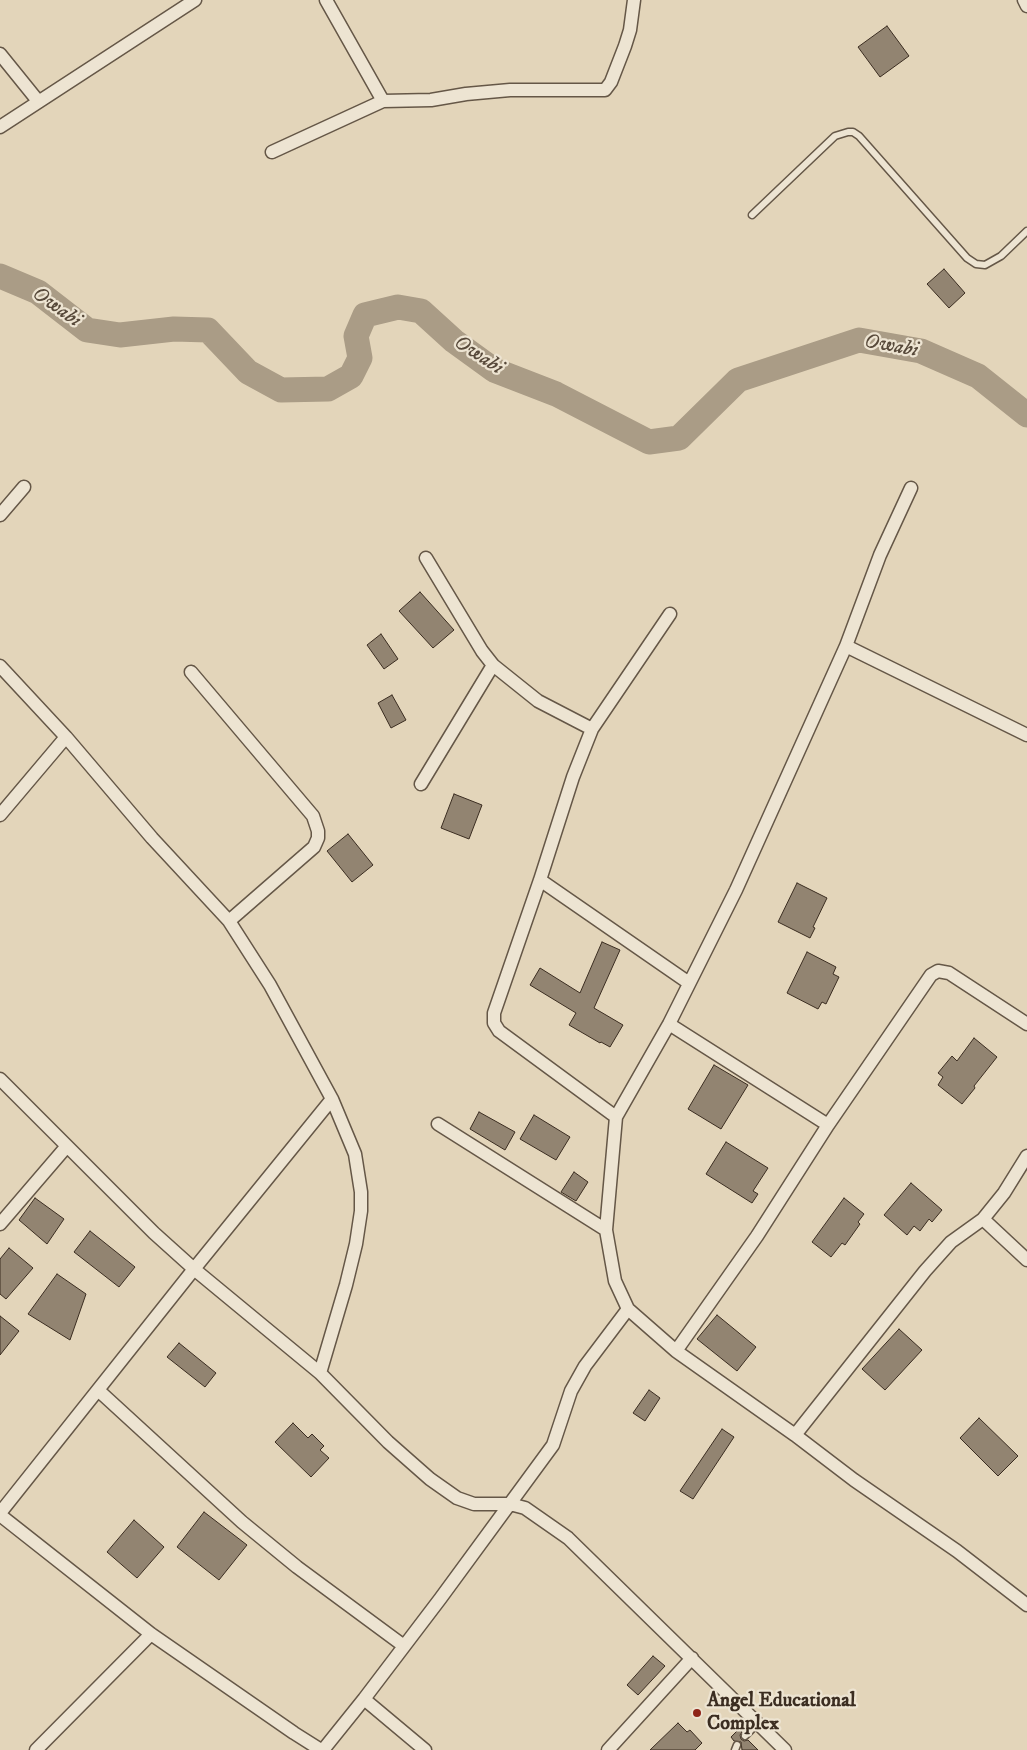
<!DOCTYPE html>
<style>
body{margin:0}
canvas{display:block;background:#e3d5ba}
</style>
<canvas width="1027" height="1750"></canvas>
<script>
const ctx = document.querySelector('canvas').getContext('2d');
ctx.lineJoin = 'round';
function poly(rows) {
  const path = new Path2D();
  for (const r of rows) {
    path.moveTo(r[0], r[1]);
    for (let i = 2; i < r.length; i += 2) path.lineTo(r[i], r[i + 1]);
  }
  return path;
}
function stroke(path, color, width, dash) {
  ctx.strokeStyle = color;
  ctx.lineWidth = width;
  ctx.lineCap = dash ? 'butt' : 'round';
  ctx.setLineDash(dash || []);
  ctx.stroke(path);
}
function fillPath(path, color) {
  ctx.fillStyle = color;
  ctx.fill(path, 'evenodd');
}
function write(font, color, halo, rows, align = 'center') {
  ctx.font = font + ' "IM FELL DW Pica",serif';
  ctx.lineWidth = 4.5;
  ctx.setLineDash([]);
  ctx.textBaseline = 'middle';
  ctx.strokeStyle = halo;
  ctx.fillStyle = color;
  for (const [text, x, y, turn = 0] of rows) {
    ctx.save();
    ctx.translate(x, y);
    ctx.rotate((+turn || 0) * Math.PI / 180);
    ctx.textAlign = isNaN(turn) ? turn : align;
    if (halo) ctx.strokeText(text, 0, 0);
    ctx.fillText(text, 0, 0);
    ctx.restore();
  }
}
stroke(poly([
 [0,276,38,292,87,330,120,335,174,329,208,330,248,372,281,390,328,389,351,376,360,358,356,336,365,315,398,307,421,311,454,341,494,370,556,394,649,442,679,438,738,380,859,340,921,351,978,376,1027,415]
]), '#aa9c86', 25);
const building = poly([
 [887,26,909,56,880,77,858,47,887,26],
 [944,269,965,293,949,308,927,284,944,269],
 [420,592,454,630,433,648,399,611,420,592],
 [381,634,398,659,384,669,367,645,381,634],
 [392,695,406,720,391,728,378,703,392,695],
 [454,794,482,805,469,839,441,828,454,794],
 [348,834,373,865,352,882,327,851,348,834],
 [797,883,827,898,813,927,815,928,810,938,778,922,797,883],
 [602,942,620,950,594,1008,623,1025,610,1047,601,1042,600,1043,569,1025,576,1013,530,985,540,968,580,993,602,942],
 [807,952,836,967,833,974,839,977,826,1004,822,1002,818,1009,787,993,807,952],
 [974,1038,997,1057,974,1086,975,1088,962,1104,938,1085,943,1077,938,1073,952,1056,957,1061,974,1038],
 [714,1065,748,1085,721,1129,688,1109,714,1065],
 [479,1112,515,1132,505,1150,470,1129,479,1112],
 [534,1115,570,1137,556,1160,520,1139,534,1115],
 [726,1142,768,1168,753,1191,758,1194,752,1203,706,1174,726,1142],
 [574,1172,588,1182,576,1201,561,1192,574,1172],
 [911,1183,942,1210,932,1222,929,1219,920,1231,914,1226,907,1235,884,1215,911,1183],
 [35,1198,64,1219,47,1244,19,1220,35,1198],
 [844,1198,864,1214,858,1222,860,1224,845,1245,842,1243,831,1257,812,1242,844,1198],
 [90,1231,135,1267,119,1287,74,1252,90,1231],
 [9,1248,33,1268,6,1299,0,1294,0,1259,9,1248],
 [57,1274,86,1294,70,1340,28,1314,57,1274],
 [717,1315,756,1347,737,1371,697,1339,717,1315],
 [0,1316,19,1331,0,1355,0,1316],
 [899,1329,922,1350,885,1390,862,1369,899,1329],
 [179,1343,216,1373,205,1387,167,1357,179,1343],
 [649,1390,660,1398,645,1421,633,1413,649,1390],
 [979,1418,1018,1456,998,1476,960,1438,979,1418],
 [293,1423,308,1438,312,1434,324,1446,320,1450,329,1458,311,1477,275,1442,293,1423],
 [722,1429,734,1437,693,1499,680,1491,722,1429],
 [204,1512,247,1545,219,1580,177,1547,204,1512],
 [134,1520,164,1547,137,1578,107,1552,134,1520],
 [653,1656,665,1666,638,1695,627,1685,653,1656],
 [678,1723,687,1732,690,1730,702,1743,695,1750,650,1750,678,1723],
 [739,1729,742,1732,740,1735,741,1739,744,1741,748,1740,758,1750,742,1750,741,1742,734,1741,731,1737,739,1729]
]);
fillPath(building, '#928471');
stroke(building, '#3b2d21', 1);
const service = poly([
 [752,215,835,136,848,132,853,132,859,136,967,258,976,264,985,265,1001,256,1027,231],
 [745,1736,758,1723],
 [735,1750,737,1745]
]);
const minor = poly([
 [326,0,383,101],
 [1024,0,1027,6],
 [0,54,38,101],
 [0,127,195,0],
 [272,152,383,101,431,100,466,94,510,90,605,90,611,82,625,46,630,30,634,0],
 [911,488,880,555,846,646,736,890,669,1024,616,1117,606,1230,615,1281,628,1309,676,1351,795,1435,854,1480,957,1551,1027,1605],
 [0,515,24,487],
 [426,558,482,651,493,665,538,701,592,729],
 [846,646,1027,735],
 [0,666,66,737,152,838,229,921,270,985,332,1099,355,1154,361,1192,361,1211,356,1244,346,1285,320,1373],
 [191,672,313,816,318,831,318,838,314,847,229,921],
 [421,784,493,665],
 [0,815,66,737],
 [540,880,689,983],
 [669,1024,828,1125],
 [0,1079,154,1233,194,1269,320,1373,388,1442,430,1479,457,1498,474,1504,510,1504,525,1508,568,1538,785,1750],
 [616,1117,499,1031,494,1023,494,1013,540,880,573,777,592,729,670,614],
 [438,1124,606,1230],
 [983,1219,1027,1260],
 [0,1224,67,1146],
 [676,1351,757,1236,828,1125,931,975,938,971,949,973,1027,1024],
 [98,1390,242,1522,297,1567,404,1646],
 [795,1435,925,1271,951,1242,983,1219,1004,1193,1027,1156],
 [0,1513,194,1269,332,1099],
 [0,1515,151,1634,294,1733,321,1750],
 [364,1699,425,1750],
 [36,1750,151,1634],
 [323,1750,364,1699,440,1599,553,1445,571,1391,585,1366,628,1309],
 [608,1750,692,1658]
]);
stroke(service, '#655747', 9);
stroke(minor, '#655747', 15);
stroke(service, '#ede4d2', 6);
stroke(minor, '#ede4d2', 12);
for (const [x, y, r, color] of [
 [697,1713,5,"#8f2418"]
]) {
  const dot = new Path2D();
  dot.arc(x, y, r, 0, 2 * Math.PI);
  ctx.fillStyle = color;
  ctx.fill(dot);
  stroke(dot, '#ede4d2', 2);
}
write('bold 20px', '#3b2d21', '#ede4d2', [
 ["Angel Educational",707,1702],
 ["Complex",707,1725]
], 'left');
write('italic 21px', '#57493a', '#ede4d2', [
 ["Owabi",56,308,35],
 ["Owabi",891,347,10],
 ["Owabi",478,356,33]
]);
</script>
